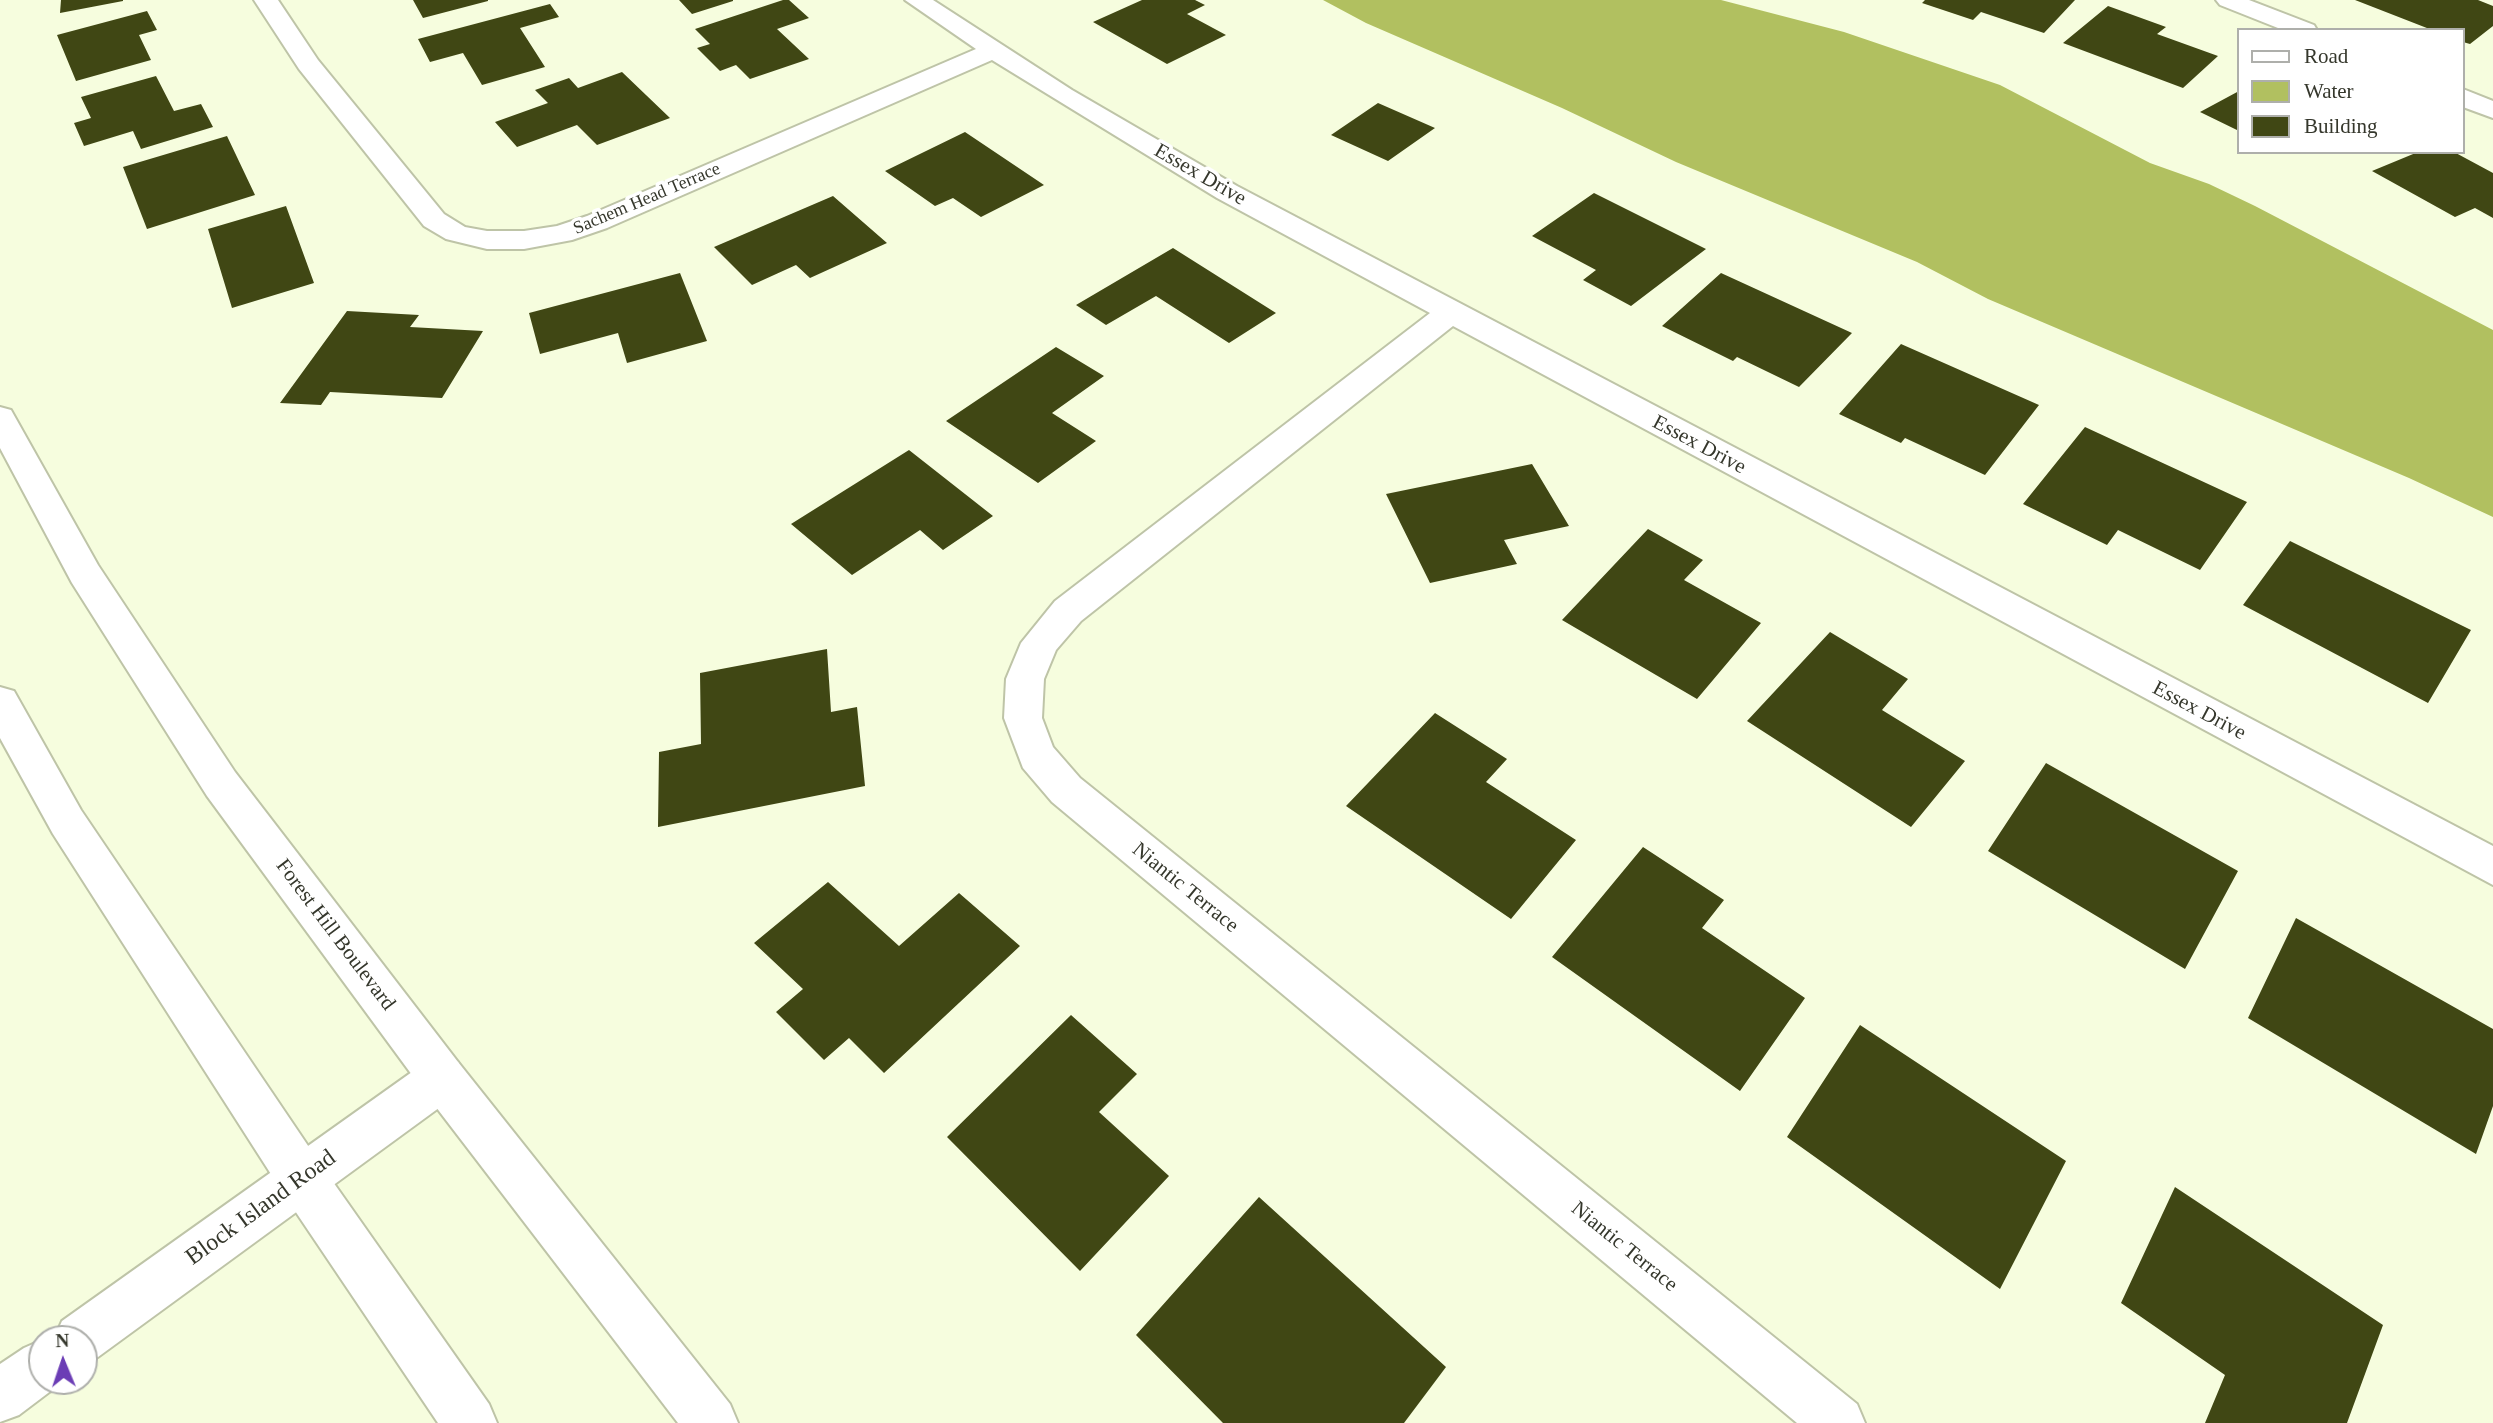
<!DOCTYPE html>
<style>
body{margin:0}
#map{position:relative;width:2493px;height:1423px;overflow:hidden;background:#f6fdde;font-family:"Times New Roman",serif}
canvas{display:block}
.legend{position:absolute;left:2237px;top:28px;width:228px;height:126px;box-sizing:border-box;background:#fff;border:2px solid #aeafab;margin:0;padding:9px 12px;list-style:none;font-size:21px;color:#35372c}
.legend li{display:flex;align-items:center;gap:14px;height:35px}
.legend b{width:35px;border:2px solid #aeafab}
.north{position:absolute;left:28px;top:1325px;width:70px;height:70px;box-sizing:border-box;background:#fff;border:2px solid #aeafab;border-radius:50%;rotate:358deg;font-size:19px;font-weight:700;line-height:28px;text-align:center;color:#35372c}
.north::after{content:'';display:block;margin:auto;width:24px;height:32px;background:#6b3db5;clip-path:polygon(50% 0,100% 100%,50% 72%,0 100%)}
</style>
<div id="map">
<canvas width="2493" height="1423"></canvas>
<ul class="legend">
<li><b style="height:9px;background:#fff"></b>Road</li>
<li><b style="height:19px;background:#b1c060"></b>Water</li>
<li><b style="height:19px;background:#404714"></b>Building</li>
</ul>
<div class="north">N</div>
</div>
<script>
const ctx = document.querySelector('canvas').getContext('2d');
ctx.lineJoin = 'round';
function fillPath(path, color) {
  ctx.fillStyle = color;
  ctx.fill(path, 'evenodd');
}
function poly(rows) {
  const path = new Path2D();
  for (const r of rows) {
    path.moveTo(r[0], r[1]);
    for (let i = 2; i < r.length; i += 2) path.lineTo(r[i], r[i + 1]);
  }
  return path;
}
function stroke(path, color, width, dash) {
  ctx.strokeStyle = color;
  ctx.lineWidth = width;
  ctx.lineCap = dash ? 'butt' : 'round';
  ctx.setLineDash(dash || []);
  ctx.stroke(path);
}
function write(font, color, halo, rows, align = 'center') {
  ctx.font = font + ' "Times New Roman",serif';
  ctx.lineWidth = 7;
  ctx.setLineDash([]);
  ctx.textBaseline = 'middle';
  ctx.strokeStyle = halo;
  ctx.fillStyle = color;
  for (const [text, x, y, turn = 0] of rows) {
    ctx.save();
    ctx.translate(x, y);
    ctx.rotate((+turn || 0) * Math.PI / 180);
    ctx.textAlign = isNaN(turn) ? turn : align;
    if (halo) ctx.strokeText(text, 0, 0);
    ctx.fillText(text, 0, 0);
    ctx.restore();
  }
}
fillPath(poly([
 [1323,0,1721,0,1844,32,2000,85,2150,163,2209,184,2255,206,2493,330,2493,517,2409,478,1988,299,1917,262,1676,162,1562,108,1366,23]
]), '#b1c060');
fillPath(poly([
 [61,0,123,0,123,1,60,13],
 [413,0,488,0,488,1,423,18],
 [679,0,733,0,733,1,692,14],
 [783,0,789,0,809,18,777,29,809,59,750,79,736,65,720,71,697,48,710,44,695,29],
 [1142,0,1195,0,1205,5,1187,14,1226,35,1167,64,1093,22],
 [1925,0,2075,0,2044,33,1981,12,1973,20,1922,3],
 [2355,0,2478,0,2493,6,2493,26,2470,44,2463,42,2463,30,2432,30],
 [550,4,559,17,520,28,545,67,482,85,463,53,430,62,418,39],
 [2108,6,2166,27,2157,34,2218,56,2183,88,2063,43],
 [147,11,157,30,139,35,151,60,76,81,57,35],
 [622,72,670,118,597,145,577,125,517,147,495,122,548,103,535,90,569,78,578,88],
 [156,76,174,111,201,104,213,127,141,149,133,131,84,146,74,123,91,118,81,97],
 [2239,91,2239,131,2200,112],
 [1378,103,1435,128,1388,161,1331,135],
 [965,132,1044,185,981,217,953,198,935,206,885,171],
 [227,136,255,195,147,229,123,167],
 [2418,152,2454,152,2493,173,2493,218,2475,208,2455,217,2372,171],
 [1594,193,1706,249,1631,306,1583,280,1596,270,1532,236],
 [833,196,887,243,810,278,796,265,752,285,714,247],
 [286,206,314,283,232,308,208,229],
 [1173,248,1276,313,1229,343,1156,296,1106,325,1076,305],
 [680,273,707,341,627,363,618,333,540,354,529,313],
 [1721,273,1852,333,1799,387,1737,357,1733,361,1662,326],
 [347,311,419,315,410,327,483,331,442,398,330,392,321,405,280,403],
 [1901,344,2039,405,1985,475,1905,438,1901,443,1839,414],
 [1056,347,1104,376,1052,413,1096,441,1038,483,946,421],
 [2085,427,2247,502,2200,570,2118,530,2107,545,2023,504],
 [909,450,993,516,943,550,920,530,852,575,791,524],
 [1532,464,1569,526,1504,540,1517,564,1430,583,1386,494],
 [1648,529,1703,560,1684,580,1761,623,1697,699,1562,620],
 [2290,541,2471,630,2428,703,2243,605],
 [1830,632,1908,679,1882,710,1965,761,1911,827,1747,721],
 [827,649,831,712,857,707,865,786,658,827,659,752,701,744,700,673],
 [1435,713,1507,759,1486,782,1576,840,1511,919,1346,806],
 [2046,763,2238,871,2185,969,1988,851],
 [1643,847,1724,900,1702,928,1805,998,1740,1091,1552,957],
 [828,882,899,946,959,893,1020,946,884,1073,849,1038,824,1060,776,1012,803,989,754,943],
 [2296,918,2493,1029,2493,1106,2476,1154,2248,1018],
 [1071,1015,1137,1074,1099,1112,1169,1176,1080,1271,947,1137],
 [1860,1025,2066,1161,2000,1289,1787,1137],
 [2175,1187,2383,1325,2347,1423,2205,1423,2225,1375,2121,1303],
 [1259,1197,1446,1367,1404,1423,1223,1423,1136,1335]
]), '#404714');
const minor = poly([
 [254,0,278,0,318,60,444,214,465,227,487,231,524,231,557,226,587,216,976,49,905,0,933,0,1072,90,1237,186,2493,846,2493,885,1453,326,1081,621,1056,650,1044,679,1042,718,1053,747,1080,778,1857,1404,1865,1423,1797,1423,1052,802,1023,768,1004,718,1006,679,1021,643,1055,601,1430,313,1217,198,992,60,607,228,572,240,524,249,487,249,446,239,424,226,299,69,254,0],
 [2216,0,2249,0,2314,25,2317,30,2283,30,2220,5,2216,0],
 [2463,89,2493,101,2493,118,2463,107,2463,89],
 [442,1056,458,1062,465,1078,458,1094,98,1357,84,1363,84,1339,54,1339,62,1321,426,1062,442,1056],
 [42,1340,42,1381,62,1381,60,1384,19,1415,0,1422,0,1364,24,1348,42,1340]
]);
const secondary = poly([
 [0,407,11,410,98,565,235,772,458,1062,730,1404,738,1423,678,1423,426,1094,207,796,72,583,0,448,0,407],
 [0,687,14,691,81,810,319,1162,489,1404,497,1423,438,1423,285,1196,53,834,0,738,0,687]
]);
stroke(minor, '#bec4a7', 4);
stroke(secondary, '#bec4a7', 4);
fillPath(minor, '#fff');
fillPath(secondary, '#fff');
write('18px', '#35372c', '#fff', [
 ["Sachem Head Terrace",647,199,-23]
]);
write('21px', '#35372c', '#fff', [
 ["Essex Drive",1200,175,30],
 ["Essex Drive",1699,445,28],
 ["Essex Drive",2199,711,28],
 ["Niantic Terrace",1185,888,39],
 ["Forest Hill Boulevard",335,935,53],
 ["Niantic Terrace",1624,1247,39]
]);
write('24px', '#35372c', '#fff', [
 ["Block Island Road",261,1208,-36]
]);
</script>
